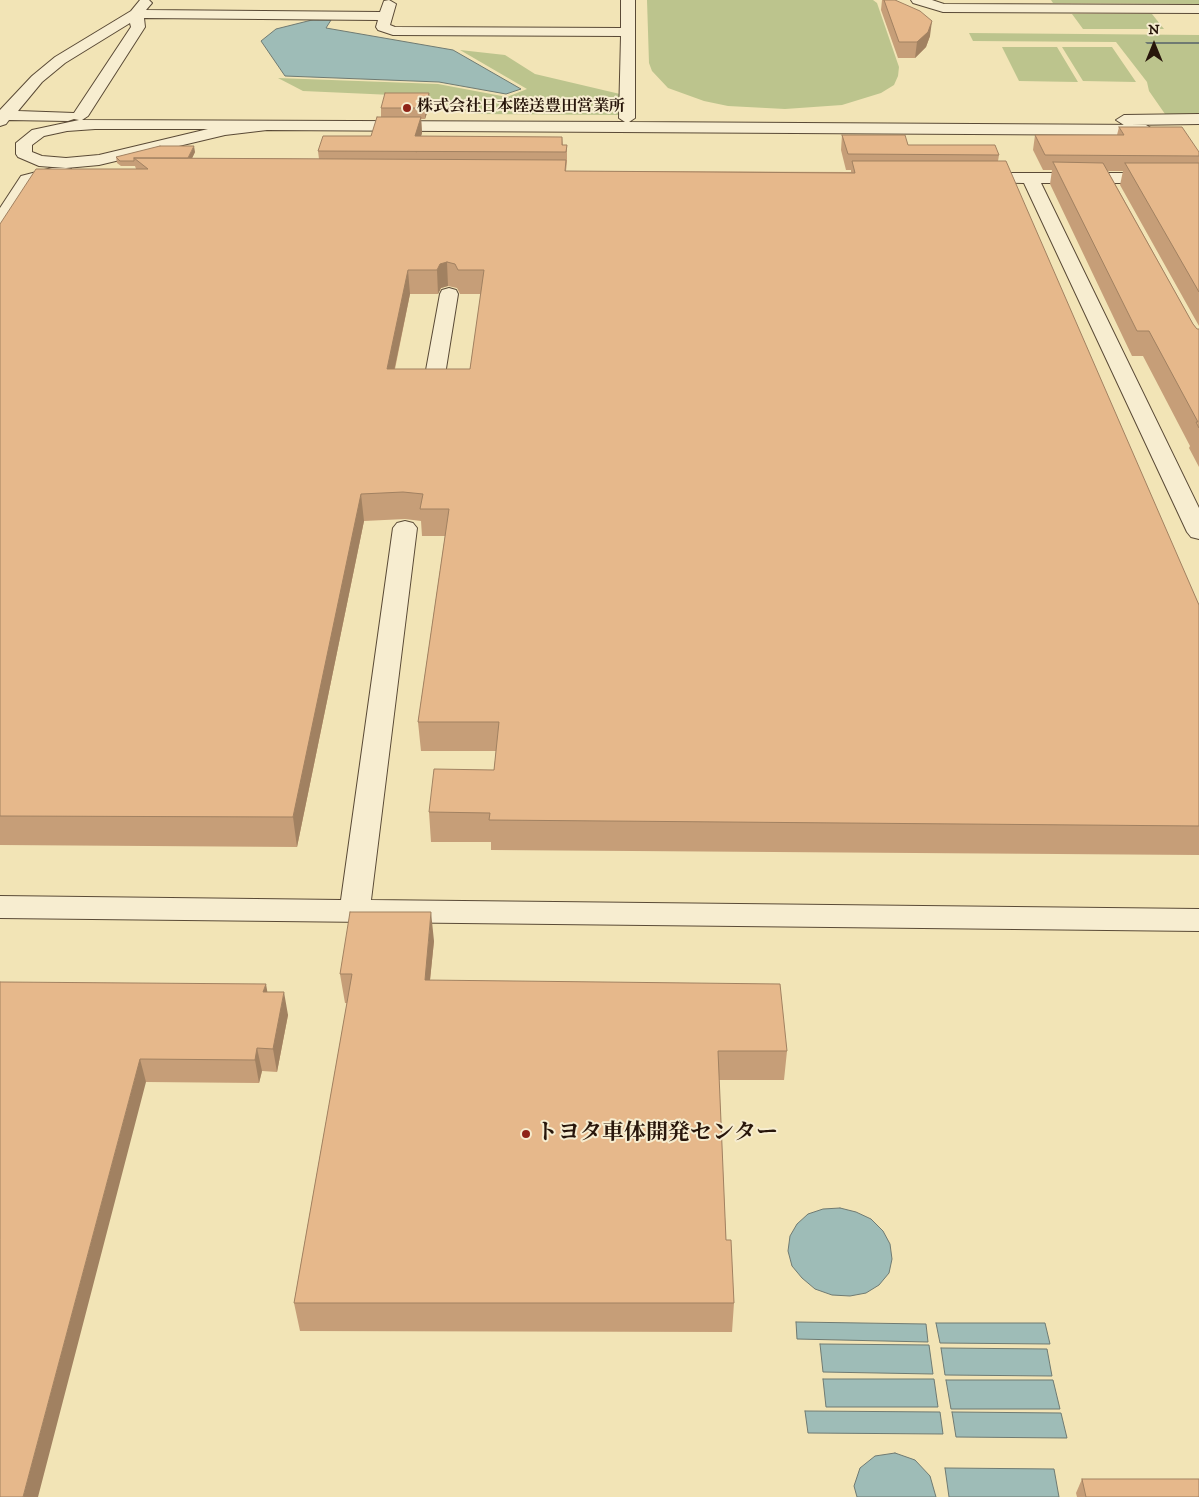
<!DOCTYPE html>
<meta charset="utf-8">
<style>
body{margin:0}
#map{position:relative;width:1199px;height:1497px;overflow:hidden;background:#f2e4b6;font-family:"IM FELL DW Pica",serif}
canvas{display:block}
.north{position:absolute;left:1129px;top:20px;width:50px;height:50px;-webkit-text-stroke:4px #f7edd0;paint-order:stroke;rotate:0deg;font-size:14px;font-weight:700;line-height:20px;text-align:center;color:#28160b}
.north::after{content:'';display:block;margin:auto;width:18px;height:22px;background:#28160b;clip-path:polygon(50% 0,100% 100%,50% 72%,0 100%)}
</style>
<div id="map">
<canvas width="1199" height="1497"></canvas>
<div class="north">N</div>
</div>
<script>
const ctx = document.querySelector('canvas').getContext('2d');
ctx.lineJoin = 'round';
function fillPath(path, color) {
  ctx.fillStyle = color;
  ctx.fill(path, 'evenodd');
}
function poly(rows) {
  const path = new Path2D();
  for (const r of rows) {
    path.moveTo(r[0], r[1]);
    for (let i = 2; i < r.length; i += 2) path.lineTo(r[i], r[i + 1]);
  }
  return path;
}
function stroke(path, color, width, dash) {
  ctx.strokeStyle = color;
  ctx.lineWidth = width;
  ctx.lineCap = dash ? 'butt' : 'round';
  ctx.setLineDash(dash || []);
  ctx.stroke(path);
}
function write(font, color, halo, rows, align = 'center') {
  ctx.font = font + ' "IM FELL DW Pica","Noto Serif JP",serif';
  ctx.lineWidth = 4;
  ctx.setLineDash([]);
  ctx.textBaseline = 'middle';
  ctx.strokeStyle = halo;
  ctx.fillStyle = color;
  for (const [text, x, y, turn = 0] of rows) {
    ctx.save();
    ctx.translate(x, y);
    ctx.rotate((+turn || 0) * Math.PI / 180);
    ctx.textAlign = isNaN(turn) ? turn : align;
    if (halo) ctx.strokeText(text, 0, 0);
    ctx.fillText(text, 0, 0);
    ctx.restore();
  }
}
fillPath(poly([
 [647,0,873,0,877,3,899,67,898,76,894,85,881,93,842,105,785,109,728,106,704,101,668,88,652,71,649,63],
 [1051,0,1199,0,1199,4,1053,3],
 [1072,14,1152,14,1164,29,1083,29],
 [969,33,1199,35,1199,114,1165,114,1149,91,1147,82,1116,42,973,41],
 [1002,47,1057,47,1078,82,1019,81],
 [1062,47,1112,47,1136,82,1083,81],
 [460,50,505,55,535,74,620,94,620,115,477,114,415,96,303,91,278,78,438,84,507,97,527,89]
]), '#bcc48d');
const water = poly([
 [312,20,331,20,326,28,453,50,521,89,506,94,439,82,285,76,261,41,276,29,312,20],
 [840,1208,856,1212,871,1219,883,1231,890,1244,892,1259,889,1273,879,1285,866,1293,850,1296,832,1295,815,1289,802,1278,792,1266,788,1251,790,1236,797,1224,808,1214,823,1209,840,1208],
 [796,1322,926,1324,928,1342,797,1339,796,1322],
 [936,1323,1045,1323,1050,1344,940,1343,936,1323],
 [820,1344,929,1345,933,1374,823,1372,820,1344],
 [941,1348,1047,1349,1052,1376,945,1375,941,1348],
 [823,1379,934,1379,938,1407,826,1407,823,1379],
 [946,1380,1053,1380,1060,1409,951,1409,946,1380],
 [805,1411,940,1412,943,1434,808,1433,805,1411],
 [952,1412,1061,1413,1067,1438,956,1437,952,1412],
 [895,1453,915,1460,930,1476,936,1497,857,1497,854,1486,860,1468,875,1456,895,1453],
 [945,1468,1054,1469,1059,1497,949,1497,945,1468]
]);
fillPath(water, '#9ebcb7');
stroke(water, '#6f7a72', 1);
fillPath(poly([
 [1145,42,1199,42,1199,44,1147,44,1145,42]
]), '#6f7a72');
const minor = poly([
 [140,0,149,0,152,3,146,10,380,12,384,1,389,0,396,4,390,25,395,27,621,28,621,0,635,0,635,118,629,122,1146,125,1154,130,1146,135,267,130,225,135,99,165,66,168,39,166,18,157,16,154,16,143,32,130,79,120,74,119,68,121,9,120,6,124,0,126,0,110,32,76,55,57,131,11,140,0],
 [144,18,378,20,376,27,378,30,393,35,621,36,619,118,625,122,82,120,88,116,145,27,144,18],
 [130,23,131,27,74,113,18,111,42,82,65,63,130,23],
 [95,129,208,129,99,155,66,158,42,156,32,152,32,145,44,136,67,131,95,129],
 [911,0,932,0,944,4,1199,5,1199,13,943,12,913,3,911,0],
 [1199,114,1199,124,1124,125,1116,120,1124,115,1199,114],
 [52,168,65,168,71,169,73,173,71,177,53,178,33,184,6,225,0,226,0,208,21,176,52,168],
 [976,173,1199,173,1199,183,1041,183,1199,508,1199,539,1191,537,1187,532,1024,183,970,182,968,178,970,174,976,173],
 [449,288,456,290,458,294,444,381,441,385,434,387,427,385,424,381,440,294,442,290,449,288],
 [405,521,413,523,417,528,371,900,1199,909,1199,931,0,918,0,896,341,900,393,528,397,523,405,521]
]);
stroke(minor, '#5a4a36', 2);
fillPath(minor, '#f7edd0');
fillPath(poly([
 [882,0,895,0,930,36,926,47,915,58,898,58,881,10],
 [429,93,430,104,425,119,421,119,422,133,421,136,562,137,563,145,567,145,567,162,566,171,851,172,851,170,846,170,841,150,842,135,908,145,999,155,998,161,1199,605,1199,855,491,850,491,842,431,842,429,812,494,770,496,751,421,751,418,722,445,536,422,536,421,521,405,519,364,521,297,847,0,845,0,224,136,169,135,166,121,166,117,163,116,157,195,152,192,158,319,159,318,151,371,136,381,117,381,108],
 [448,286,457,288,460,294,481,294,470,369,395,369,410,294,438,294,441,288],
 [1119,127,1199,152,1199,326,1120,185,1123,171,1108,171,1193,324,1197,329,1199,329,1199,467,1189,448,1190,446,1143,356,1132,356,1050,184,1052,170,1043,170,1033,150,1035,135,1117,135],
 [434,941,430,980,787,1051,784,1080,719,1080,726,1240,734,1303,732,1332,300,1331,294,1303,347,1003,345,1003,340,974],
 [0,982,267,992,288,1015,277,1072,262,1071,259,1083,146,1082],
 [1082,1479,1199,1497,1077,1497,1076,1493]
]), '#c69e78');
fillPath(poly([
 [932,21,930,36,926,47,915,58,917,42],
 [429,93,430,104,425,119,425,108],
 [421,117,422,133,416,153,415,136],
 [194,146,195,152,188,167,187,161],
 [447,262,448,286,441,288,438,294,437,270,440,264],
 [408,270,410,294,389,395,387,369],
 [361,494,364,521,297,847,293,817],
 [431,912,434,941,427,1009,425,980],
 [266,984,270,1007,263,992],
 [284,992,288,1015,277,1072,273,1049],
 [257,1048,262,1071,259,1083,255,1060],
 [140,1059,146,1082,38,1497,23,1497]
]), '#a18161');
const building = poly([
 [884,0,895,0,920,11,932,21,928,32,917,42,899,42,884,0],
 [385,93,429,93,425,108,381,108,385,93],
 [377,117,421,117,415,136,562,137,562,145,567,145,566,152,318,151,323,136,371,136,377,117],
 [1119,127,1182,127,1199,152,1199,156,1045,155,1035,135,1124,135,1119,127],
 [842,135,905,135,908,145,995,145,999,155,848,154,842,135],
 [160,146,194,146,188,158,134,158,134,161,120,161,116,157,160,146],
 [134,158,566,160,565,171,855,173,852,161,1006,161,1199,605,1199,826,489,820,490,813,429,812,434,769,494,770,499,722,418,722,449,509,420,509,423,494,403,492,361,494,293,817,0,816,0,224,36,169,148,169,134,158],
 [447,262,455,264,458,270,484,270,470,369,387,369,408,270,437,270,440,264,447,262],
 [1053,162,1103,163,1193,324,1197,329,1199,329,1199,428,1196,422,1198,422,1149,331,1137,331,1053,162],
 [1125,163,1199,163,1199,292,1125,163],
 [350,912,431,912,425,980,780,984,787,1051,718,1051,726,1240,731,1240,734,1303,294,1303,352,974,340,974,350,912],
 [0,982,266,984,263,992,284,992,273,1049,257,1048,255,1060,140,1059,23,1497,0,1497,0,982],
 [1082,1479,1199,1479,1199,1497,1086,1497,1082,1479]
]);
fillPath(building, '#e6b88b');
stroke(building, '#a18161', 1);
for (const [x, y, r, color] of [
 [407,108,5,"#8f2418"],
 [526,1134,5,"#8f2418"]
]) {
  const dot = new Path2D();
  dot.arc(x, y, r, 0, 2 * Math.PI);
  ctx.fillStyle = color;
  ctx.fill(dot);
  stroke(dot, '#f7edd0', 2);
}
write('bold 16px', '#28160b', '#f7edd0', [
 ["株式会社日本陸送豊田営業所",417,108]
], 'left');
write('bold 22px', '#28160b', '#f7edd0', [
 ["トヨタ車体開発センター",536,1134]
], 'left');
</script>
